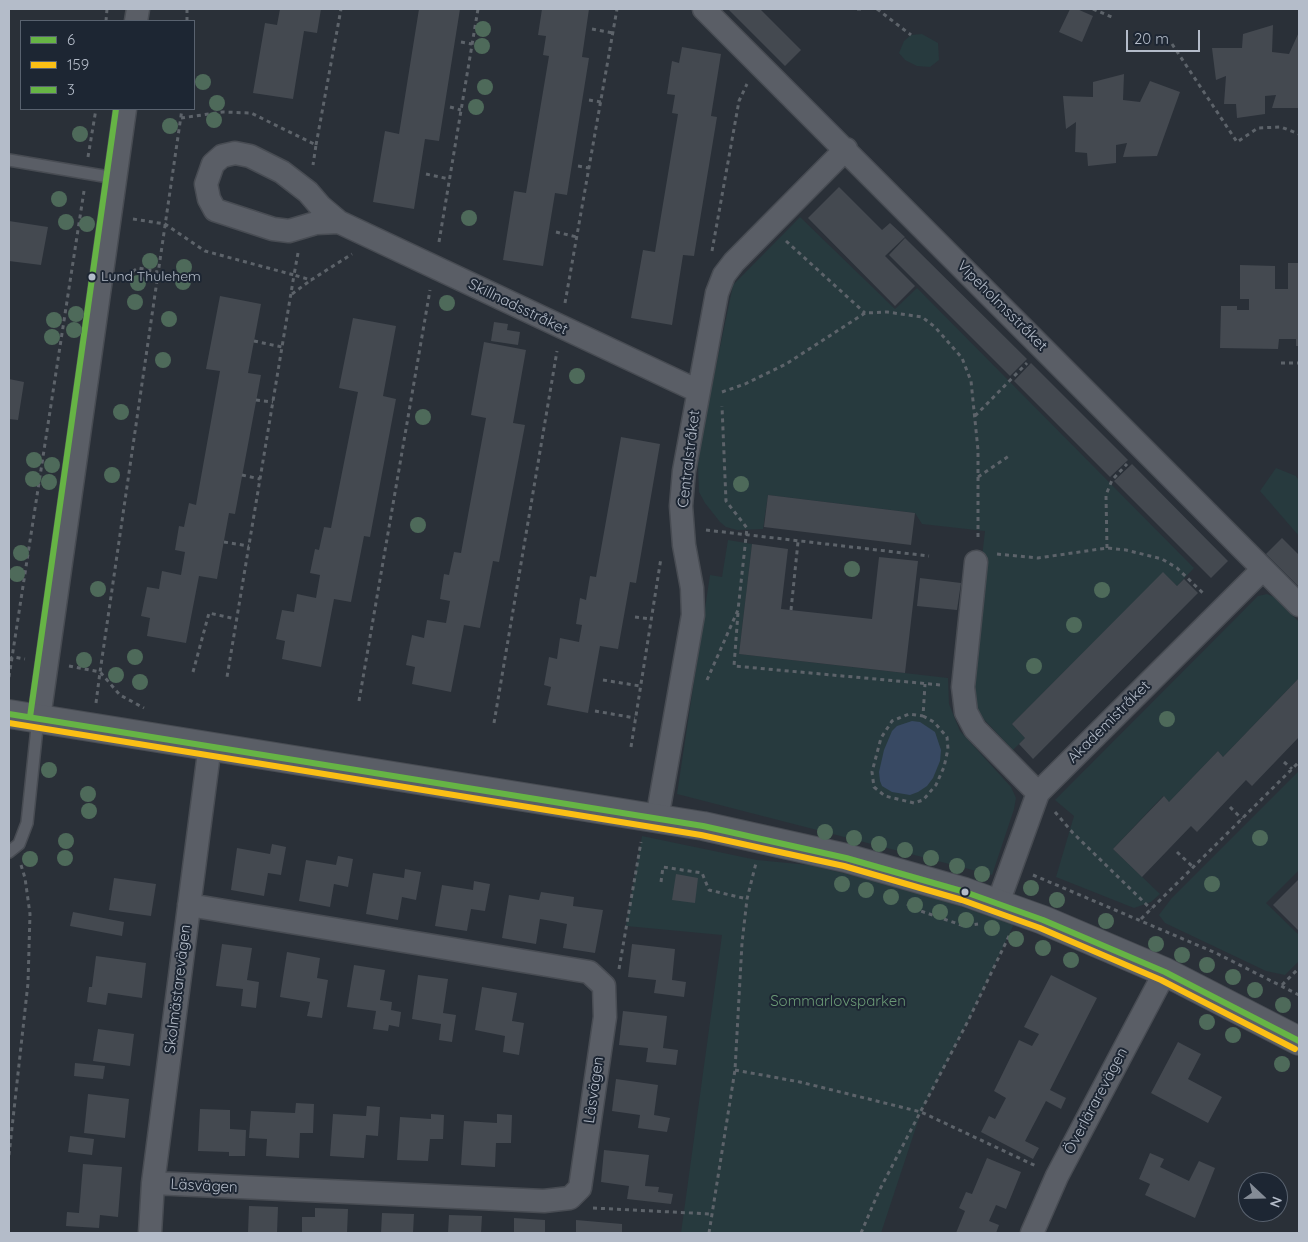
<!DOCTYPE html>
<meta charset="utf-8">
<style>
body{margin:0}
#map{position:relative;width:1308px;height:1242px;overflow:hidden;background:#2a3038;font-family:Quicksand,sans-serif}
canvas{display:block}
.frame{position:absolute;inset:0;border:10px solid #b4bcc9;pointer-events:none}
.legend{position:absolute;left:20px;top:20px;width:175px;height:90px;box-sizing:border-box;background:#1d2633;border:1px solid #59626f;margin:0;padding:6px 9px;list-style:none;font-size:15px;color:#b4bcc9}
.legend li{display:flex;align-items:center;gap:10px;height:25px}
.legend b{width:25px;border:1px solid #59626f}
.north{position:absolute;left:1238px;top:1172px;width:50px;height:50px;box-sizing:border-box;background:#1d2633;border:1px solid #59626f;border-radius:50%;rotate:111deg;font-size:14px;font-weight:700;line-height:20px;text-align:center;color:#b4bcc9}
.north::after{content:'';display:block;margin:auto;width:18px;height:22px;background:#848b96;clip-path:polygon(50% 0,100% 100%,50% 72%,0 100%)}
.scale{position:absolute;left:1126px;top:30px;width:74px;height:22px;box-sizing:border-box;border:2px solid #b4bcc9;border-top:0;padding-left:6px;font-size:15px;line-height:18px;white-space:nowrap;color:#b4bcc9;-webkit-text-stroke:4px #1d2633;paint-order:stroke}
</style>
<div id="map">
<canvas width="1308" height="1242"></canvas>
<div class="frame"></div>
<ul class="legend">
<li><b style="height:6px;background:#66b445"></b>6</li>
<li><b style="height:6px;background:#fbbf15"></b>159</li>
<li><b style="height:6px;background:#66b445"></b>3</li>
</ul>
<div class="north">N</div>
<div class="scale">20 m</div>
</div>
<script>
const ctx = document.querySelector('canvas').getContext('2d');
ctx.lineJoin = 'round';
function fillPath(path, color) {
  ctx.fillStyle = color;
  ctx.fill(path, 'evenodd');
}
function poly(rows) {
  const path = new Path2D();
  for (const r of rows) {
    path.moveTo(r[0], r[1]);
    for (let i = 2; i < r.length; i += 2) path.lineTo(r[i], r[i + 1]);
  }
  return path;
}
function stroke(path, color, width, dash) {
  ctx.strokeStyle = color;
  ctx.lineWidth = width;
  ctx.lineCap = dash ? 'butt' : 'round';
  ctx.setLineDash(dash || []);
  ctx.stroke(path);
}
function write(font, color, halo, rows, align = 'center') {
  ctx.font = font + ' Quicksand,sans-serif';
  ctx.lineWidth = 4;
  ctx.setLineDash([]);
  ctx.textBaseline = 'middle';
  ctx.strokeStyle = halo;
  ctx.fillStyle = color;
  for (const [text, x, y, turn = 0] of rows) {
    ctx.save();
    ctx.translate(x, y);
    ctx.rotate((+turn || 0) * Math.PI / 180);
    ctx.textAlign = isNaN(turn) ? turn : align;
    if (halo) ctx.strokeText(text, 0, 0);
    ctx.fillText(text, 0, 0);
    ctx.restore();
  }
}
fillPath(poly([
 [922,34,938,43,939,60,930,67,917,66,905,60,899,53,904,41,911,35],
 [800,217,895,309,917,288,1194,568,1177,586,1163,573,1012,724,1025,738,1013,750,976,711,968,680,985,531,922,524,915,513,768,495,763,529,737,530,726,527,720,522,705,503,699,492,698,464,702,433,733,285],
 [1276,468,1296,476,1299,481,1299,536,1260,491],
 [728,540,752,544,739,654,948,678,949,704,960,731,1011,787,1016,798,1014,809,992,875,677,794,710,575,722,577],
 [1267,594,1274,597,1299,622,1299,678,1223,757,1218,751,1169,802,1163,796,1113,849,1160,894,1151,902,1134,908,1056,877,1074,816,1055,800,1258,596],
 [1299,771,1299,870,1266,903,1299,935,1299,961,1285,975,1266,971,1165,923,1159,915,1171,899],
 [642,836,757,860,809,865,898,886,1014,924,968,1021,921,1112,881,1233,681,1233,722,935,626,926]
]), '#273a3e');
fillPath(poly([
 [912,721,920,722,935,732,941,750,940,761,933,778,927,786,918,792,910,795,892,792,882,786,880,781,879,772,884,750,892,731,897,726]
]), '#384963');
fillPath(poly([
 [280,9,321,9,317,33,304,31,293,99,253,93,265,23,277,25],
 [419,9,460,9,439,141,425,139,414,209,373,202,385,131,399,134],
 [542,9,589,9,582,57,589,58,567,195,555,193,543,266,503,260,514,191,526,193,549,56,543,55,546,36,538,35],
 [728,9,760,9,801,50,785,66],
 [1070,9,1077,9,1093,16,1082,42,1059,32],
 [1273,25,1272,52,1289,54,1299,32,1299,108,1272,108,1276,95,1265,96,1265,114,1237,118,1236,104,1224,104,1226,76,1216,80,1212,48,1242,48,1243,34],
 [682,47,721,54,711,116,717,117,694,256,683,255,672,325,631,318,643,250,655,252,678,114,672,113,675,95,667,94,672,61,679,63],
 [1124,74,1123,100,1140,102,1150,81,1180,92,1157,156,1123,157,1127,143,1116,145,1116,163,1088,166,1087,153,1075,152,1076,122,1066,129,1063,96,1093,97,1093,82],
 [839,187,882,230,890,223,905,237,885,256,915,286,895,306,808,218],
 [9,221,48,227,41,265,9,261],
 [905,238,1027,359,1010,376,889,255],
 [1288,263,1299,263,1299,346,1296,346,1296,339,1279,339,1278,349,1220,348,1221,306,1237,306,1237,310,1249,310,1249,299,1240,299,1240,265,1275,266,1275,289,1288,289],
 [220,296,261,304,248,373,261,375,235,514,229,513,217,579,199,576,186,643,147,636,150,618,141,616,147,587,159,589,162,571,181,575,185,552,175,550,179,526,184,527,189,503,196,505,220,371,206,369],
 [353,318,396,326,383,396,396,399,370,537,364,536,351,602,334,599,321,667,282,659,285,641,276,639,282,610,294,612,297,594,316,598,320,575,310,573,315,549,319,550,324,527,331,528,358,392,339,388],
 [494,322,508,324,507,330,520,332,518,345,491,341],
 [484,342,526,350,513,423,525,425,499,562,493,561,480,628,464,625,451,692,412,684,415,667,406,665,412,635,424,638,427,620,446,623,450,601,440,599,444,574,449,575,454,552,461,553,486,418,471,415],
 [1031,363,1128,460,1110,477,1014,381],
 [9,379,24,382,18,420,9,419],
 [621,437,660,444,636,583,630,582,618,649,600,646,588,713,547,705,551,687,544,685,549,657,557,659,560,638,579,642,582,625,576,624,580,598,586,600,590,576,596,577],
 [1132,464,1228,561,1211,578,1114,481],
 [768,495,915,513,911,545,764,527],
 [1282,538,1299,555,1299,587,1266,554],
 [752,544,788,549,781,609,872,619,879,557,918,561,905,673,739,654],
 [1163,572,1177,586,1184,579,1198,593,1033,759,1019,744,1025,738,1012,724],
 [920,578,961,583,957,610,917,606],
 [1299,678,1299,737,1252,786,1246,780,1197,832,1191,826,1142,877,1113,849,1164,796,1169,802,1218,751,1223,757],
 [272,844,286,847,281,875,268,873,264,896,231,890,237,848,270,854],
 [338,856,353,859,348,887,334,884,330,907,299,901,306,860,336,865],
 [405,869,421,872,416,900,402,897,398,920,366,914,373,873,404,878],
 [676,874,698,878,695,903,672,900],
 [114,878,156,884,151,916,109,910],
 [1299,879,1299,931,1273,905],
 [474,881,490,884,485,911,471,909,467,931,435,926,442,885,473,890],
 [541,892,574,897,573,906,603,910,595,953,563,948,567,924,552,921,540,919,536,944,502,938,509,895,539,900],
 [73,912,124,922,122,936,70,926],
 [222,944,252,948,247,980,259,982,256,1008,241,1006,243,989,216,986],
 [632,944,675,949,672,980,686,982,684,997,654,993,656,980,628,977],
 [287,952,320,958,317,978,328,980,322,1018,307,1016,310,1002,280,997],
 [96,956,146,963,142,998,108,993,106,1005,87,1002,89,987,92,987],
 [354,965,385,970,380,1000,392,1002,391,1010,401,1012,399,1027,389,1025,388,1031,373,1029,376,1011,347,1007],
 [418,975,448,979,443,1013,456,1015,452,1042,439,1040,441,1024,412,1019],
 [1051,975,1097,998,1050,1090,1066,1098,1061,1109,1046,1101,1025,1141,1039,1148,1033,1159,981,1132,989,1116,995,1119,1006,1098,994,1091,1019,1040,1032,1046,1039,1034,1024,1027],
 [482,987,517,993,512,1021,524,1023,519,1055,503,1052,505,1036,475,1030],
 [623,1011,667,1016,663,1048,678,1050,676,1065,646,1062,648,1048,619,1045],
 [98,1029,134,1034,130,1066,93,1061],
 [1178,1042,1201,1054,1188,1079,1222,1097,1208,1123,1151,1093],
 [75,1063,105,1066,103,1079,74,1076],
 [616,1079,658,1085,654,1115,670,1118,667,1132,638,1128,640,1115,612,1111],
 [88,1094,129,1099,125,1138,84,1133],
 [296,1103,314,1104,313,1133,300,1133,299,1158,266,1156,267,1139,249,1138,251,1111,295,1113],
 [367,1106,380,1107,378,1136,366,1135,364,1158,330,1156,333,1114,366,1116],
 [200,1109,230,1110,230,1129,246,1130,245,1156,229,1156,229,1152,198,1151],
 [431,1114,444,1115,443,1139,430,1139,428,1161,397,1160,400,1117,431,1119],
 [497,1114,512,1115,511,1143,496,1143,495,1167,461,1165,464,1121,497,1123],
 [70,1136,94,1139,92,1155,68,1152],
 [604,1150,649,1155,645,1186,659,1187,658,1192,673,1194,671,1204,627,1199,629,1186,601,1182],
 [1150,1153,1164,1159,1160,1167,1189,1181,1199,1161,1215,1168,1195,1218,1145,1195,1150,1184,1139,1179],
 [987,1158,1021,1172,1006,1209,996,1205,989,1221,999,1225,996,1233,956,1233,965,1211,959,1208,966,1192,972,1194],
 [83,1164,122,1167,118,1217,100,1215,99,1228,66,1226,67,1212,79,1213],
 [249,1206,278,1207,277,1233,248,1233],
 [315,1208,348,1209,347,1233,302,1233,302,1217,315,1217],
 [382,1213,414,1214,413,1233,381,1233],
 [449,1215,482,1216,481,1233,448,1233],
 [514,1218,545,1220,545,1233,514,1233],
 [576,1220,622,1224,622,1233,576,1233]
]), '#444950');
const service = poly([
 [9,160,115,178],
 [9,852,19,844,27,823,38,718]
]);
const minor = poly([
 [704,9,1299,605],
 [136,21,138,9],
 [339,222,316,223,289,231,273,229,215,210,209,199,206,184,213,164,222,156,235,153,250,156,282,172,308,192,320,206,339,222,698,391],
 [976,562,963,687,966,712,975,729,1038,793],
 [39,718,125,109],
 [657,819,693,615,692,588,684,545,681,506,684,471,717,293,724,275,734,262,846,149],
 [998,903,1038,793,1263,569],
 [153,1183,544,1201,570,1198,580,1188,605,1017,604,986,589,972,189,905],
 [150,1233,153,1183,210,745],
 [1032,1233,1057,1176,1165,972]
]);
const tertiary = poly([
 [9,714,703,826,846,858,965,892,1043,920,1165,972,1299,1041]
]);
stroke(service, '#484c53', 14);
stroke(minor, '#484c53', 25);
stroke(tertiary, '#484c53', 30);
stroke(poly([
 [187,9,187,21],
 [857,9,862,9],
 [877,9,911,35],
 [1093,9,1114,18],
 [106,21,107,9],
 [592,29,613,33],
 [461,42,472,44],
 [1172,44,1237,142,1258,128,1281,127,1299,134],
 [589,100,601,102],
 [450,107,461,110],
 [181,118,223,112,251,113,316,145,313,165],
 [316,145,341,9],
 [88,157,96,109],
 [578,166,589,168],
 [426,174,449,179],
 [133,219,165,224,205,251,294,275,227,677],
 [556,232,577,237],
 [786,241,865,313],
 [439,242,478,9],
 [712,251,739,101,747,84],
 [298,253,294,275,311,280,352,254],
 [126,276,138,268,158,272],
 [292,294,311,280],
 [565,303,617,9],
 [254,341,282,347],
 [1281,363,1299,363],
 [722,392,745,384,786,364,865,313,887,312,922,317,935,327,962,358,971,381,978,450,978,541],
 [256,400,273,402],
 [975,416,1027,363],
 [242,475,260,479],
 [978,477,1009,456],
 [706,530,929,556],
 [224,542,249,546],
 [1107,548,1106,495,1112,480,1127,464],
 [997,554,1038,558,1107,548,1126,550,1162,559,1177,568,1205,595],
 [791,610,798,542],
 [738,613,734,666,941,685],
 [635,617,651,619],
 [9,659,13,657,25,659],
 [69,666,100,672,182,109],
 [193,672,209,613,236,619],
 [9,677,84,191],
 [603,680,640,686],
 [707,680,738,610,747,528,726,501,722,406],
 [359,701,430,290],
 [96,703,100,672,120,695,144,708],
 [595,711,635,718],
 [923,716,934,722,947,737,948,749,944,767,936,785,923,800,914,803,885,796,874,787,872,772,881,738,892,721,909,714,923,716,925,684],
 [494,723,557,351],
 [631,747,661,558],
 [1284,762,1292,769],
 [1230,807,1242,819],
 [1055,812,1073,833,1151,909],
 [1177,852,1193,867],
 [1033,875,1216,953,1299,995],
 [661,882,663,867,702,873,709,890,747,899],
 [907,904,915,909,964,926,978,924],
 [1141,919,1299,762],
 [619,969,641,842],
 [1282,985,1299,968],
 [735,1070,800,1082,921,1112,1036,1166],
 [9,1155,28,983,30,914,25,878,21,865],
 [593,1208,711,1214],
 [709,1233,735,1070,742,943,747,899,756,863],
 [861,1233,879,1191,968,1021,1010,934]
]), '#5d636a', 3, [4, 4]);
stroke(service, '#5a5e66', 11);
stroke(minor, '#5a5e66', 22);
stroke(tertiary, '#5a5e66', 28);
stroke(poly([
 [9,714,703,826,846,858,965,892,1043,920,1165,972,1299,1041]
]), '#66b445', 6);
stroke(poly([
 [9,723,701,835,844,866,962,900,1040,928,1161,980,1295,1049]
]), '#fbbf15', 6);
stroke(poly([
 [30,717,116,109]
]), '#66b445', 6);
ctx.fillStyle = '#4e6a5a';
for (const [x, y] of [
 [483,29],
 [482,46],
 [203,82],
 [485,87],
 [217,103],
 [476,107],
 [214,120],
 [170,126],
 [80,134],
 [59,199],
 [469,218],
 [66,222],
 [87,224],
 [150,261],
 [184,267],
 [183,282],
 [138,283],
 [135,302],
 [447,303],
 [76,314],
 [169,319],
 [54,320],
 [74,330],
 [52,337],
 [163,360],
 [577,376],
 [121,412],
 [423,417],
 [34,460],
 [52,465],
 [112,475],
 [33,479],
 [49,482],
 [741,484],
 [418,525],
 [21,553],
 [852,569],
 [17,574],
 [98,589],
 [1102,590],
 [1074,625],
 [135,657],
 [84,660],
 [1034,666],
 [116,675],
 [140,682],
 [1167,719],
 [49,770],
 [88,794],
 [89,811],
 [825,832],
 [854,838],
 [1260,838],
 [66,841],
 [879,844],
 [905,850],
 [65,858],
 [931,858],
 [30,859],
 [957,866],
 [982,874],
 [842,884],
 [1212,884],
 [1031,888],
 [866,890],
 [891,897],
 [1057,900],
 [915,905],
 [940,912],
 [966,920],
 [1106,921],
 [992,928],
 [1016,939],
 [1156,944],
 [1043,948],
 [1182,955],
 [1071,960],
 [1207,965],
 [1233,977],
 [1255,990],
 [1283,1005],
 [1207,1022],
 [1233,1035],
 [1282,1064]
]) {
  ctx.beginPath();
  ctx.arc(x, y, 8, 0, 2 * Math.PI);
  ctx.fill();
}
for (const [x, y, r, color] of [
 [92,277,4.5,"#b4bcc9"],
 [965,892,4.5,"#b4bcc9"]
]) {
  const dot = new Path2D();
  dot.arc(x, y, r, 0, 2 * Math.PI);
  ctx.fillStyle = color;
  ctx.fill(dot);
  stroke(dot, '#1d2633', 2);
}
write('14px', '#b4bcc9', '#1d2633', [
 ["Lund Thulehem",101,277]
], 'left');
write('15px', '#b4bcc9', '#1d2633', [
 ["Vipeholmsstråket",1002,306,45],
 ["Skillnadsstråket",518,307,26],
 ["Centralstråket",689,459,-83],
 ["Akademistråket",1109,722,-45],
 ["Skolmästarevägen",178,989,-83],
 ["Läsvägen",594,1090,-82],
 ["Överlärarevägen",1096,1101,-62],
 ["Läsvägen",204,1186,3]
]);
write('15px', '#6b9a76', '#1d2633', [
 ["Sommarlovsparken",838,1001]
]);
</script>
